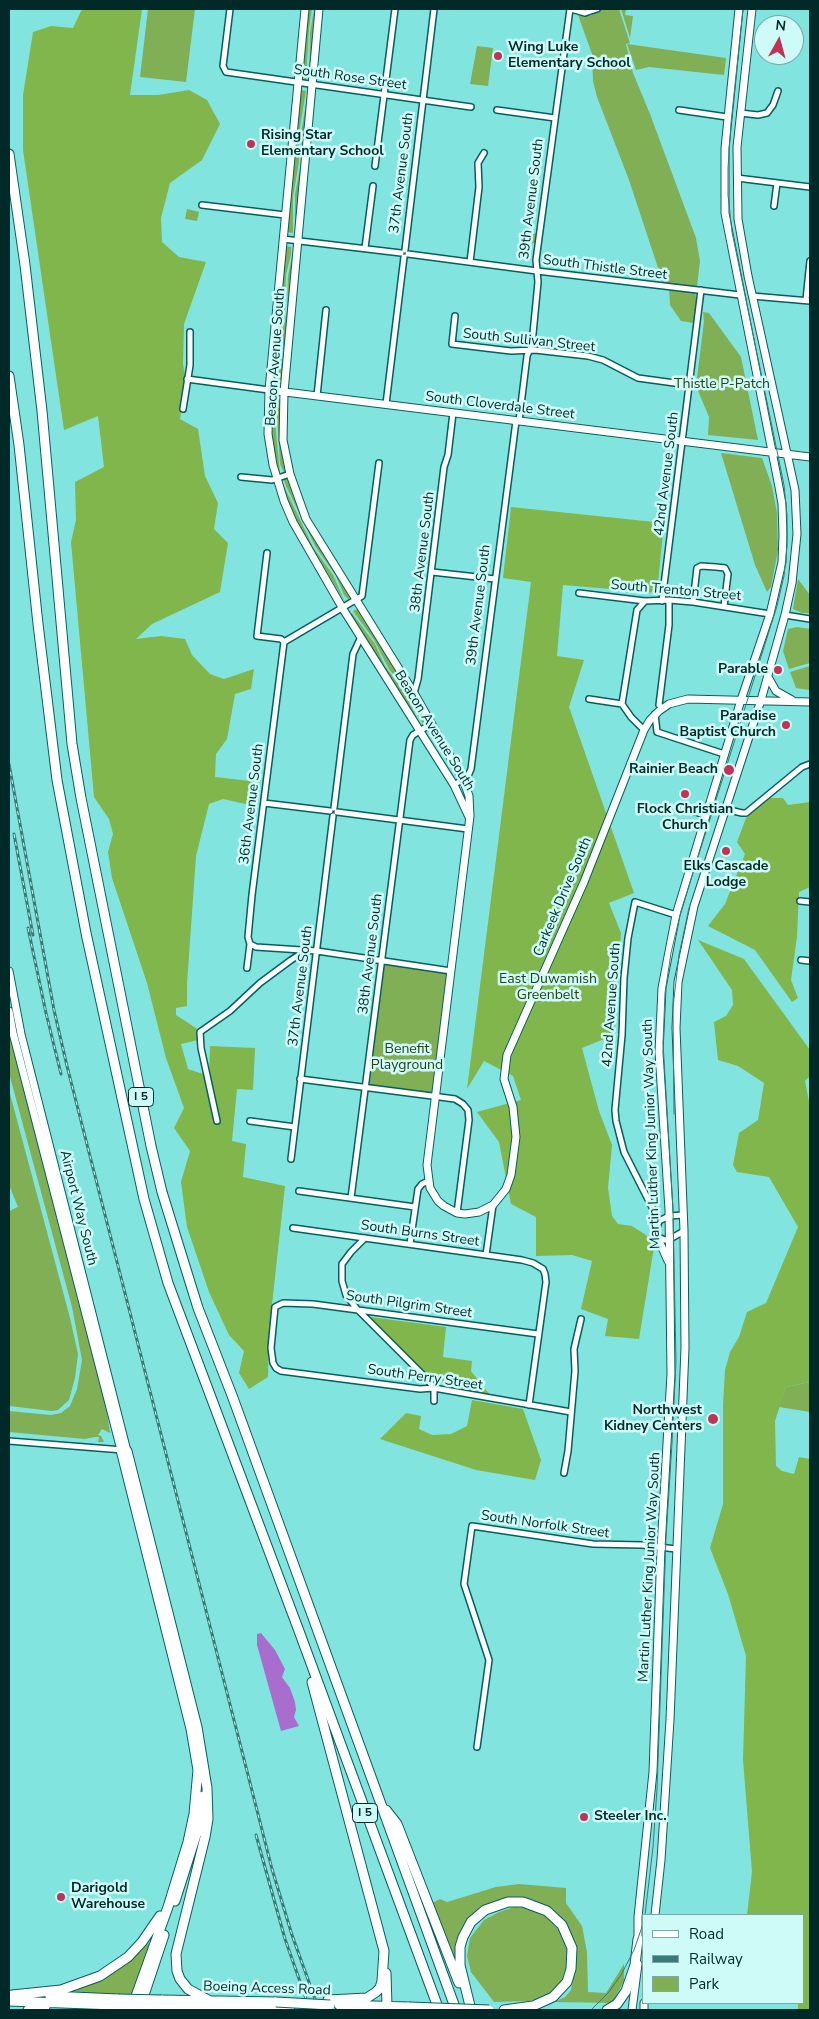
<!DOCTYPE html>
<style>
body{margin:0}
#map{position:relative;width:819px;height:2019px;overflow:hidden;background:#82e4df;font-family:"Nunito Sans",sans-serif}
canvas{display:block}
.frame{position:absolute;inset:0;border:10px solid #002928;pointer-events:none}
.legend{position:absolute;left:642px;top:1914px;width:162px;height:90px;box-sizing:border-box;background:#cefbf8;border:1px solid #7ca7a5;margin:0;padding:6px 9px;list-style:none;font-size:15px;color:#002928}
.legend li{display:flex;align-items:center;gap:10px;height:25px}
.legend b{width:25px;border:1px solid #7ca7a5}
.north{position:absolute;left:754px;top:15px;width:50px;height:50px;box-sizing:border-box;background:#cefbf8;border:1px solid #7ca7a5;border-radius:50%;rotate:7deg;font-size:14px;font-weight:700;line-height:20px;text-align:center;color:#002928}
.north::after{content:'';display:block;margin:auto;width:18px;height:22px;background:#c23255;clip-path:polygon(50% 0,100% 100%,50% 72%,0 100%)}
</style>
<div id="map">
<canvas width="819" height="2019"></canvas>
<div class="frame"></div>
<ul class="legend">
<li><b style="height:6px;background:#fff"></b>Road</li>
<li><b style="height:6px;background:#387a77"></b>Railway</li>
<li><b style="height:14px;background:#81af56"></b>Park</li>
</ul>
<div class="north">N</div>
</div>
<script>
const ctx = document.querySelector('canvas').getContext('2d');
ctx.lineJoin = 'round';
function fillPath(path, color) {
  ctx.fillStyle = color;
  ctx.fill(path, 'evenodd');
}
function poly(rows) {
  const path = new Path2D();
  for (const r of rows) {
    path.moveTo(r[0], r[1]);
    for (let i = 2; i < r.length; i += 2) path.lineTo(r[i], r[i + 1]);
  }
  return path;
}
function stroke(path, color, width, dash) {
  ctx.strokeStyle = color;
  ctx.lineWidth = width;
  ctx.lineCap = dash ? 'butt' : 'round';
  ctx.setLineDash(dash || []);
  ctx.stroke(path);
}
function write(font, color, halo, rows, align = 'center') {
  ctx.font = font + ' "Nunito Sans",sans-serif';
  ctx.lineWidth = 5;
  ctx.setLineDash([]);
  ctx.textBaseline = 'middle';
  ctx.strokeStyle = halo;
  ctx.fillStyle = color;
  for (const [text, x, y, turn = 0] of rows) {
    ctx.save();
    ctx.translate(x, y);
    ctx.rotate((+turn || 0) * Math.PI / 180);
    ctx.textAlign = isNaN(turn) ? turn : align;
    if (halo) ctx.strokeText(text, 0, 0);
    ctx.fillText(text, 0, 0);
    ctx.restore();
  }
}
fillPath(poly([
 [148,9,195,9,186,82,140,77],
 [308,9,312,9,309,29,306,80,302,77],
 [314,9,317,9,309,79,310,33],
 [601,9,619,9,630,43,626,44,633,73,650,114,696,238,700,261,697,287,663,283,629,180,597,97,593,81,592,54,578,15,590,16,599,12],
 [621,9,626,9,625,15,633,16,630,38],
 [627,44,726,58,724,75,649,67,636,70],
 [477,46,493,48,488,86,470,84],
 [301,90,306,91,299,133,299,162,293,197,293,233,287,232],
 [308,92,297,232,295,232,295,194,302,158,301,133],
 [187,209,199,212,197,221,185,219],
 [520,232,536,234,535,243,521,242],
 [286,246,291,247,291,254,286,275,285,311,280,334,282,354,275,383,275,366],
 [294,247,295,247,282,384,277,384,279,370,284,355,282,333,287,311,288,276],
 [669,289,695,292,697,300,694,323,681,321,670,305],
 [703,312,709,313,741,357,758,440,708,435,709,417,696,386,704,321],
 [272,400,273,400,280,474,277,472,272,441],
 [276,400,281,401,286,470,284,473,280,464],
 [721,453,762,458,772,486,777,513,778,550,771,587,767,592,755,565],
 [286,479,289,480,350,597,349,600,344,595,336,576,315,546,286,486,284,480],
 [283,484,313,547,333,575,345,602,294,517,281,485],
 [798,579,810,595,810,613,802,613,793,609],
 [358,609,426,720,424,725,415,712,400,683,389,669,374,640,353,611],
 [352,613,375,644,385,666,404,692,421,726,379,660,351,614],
 [797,627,810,629,810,663,789,669,783,651,788,629],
 [810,666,810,690,796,688,790,672],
 [385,962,451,973,436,1097,369,1089],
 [9,1031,106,1406,110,1433,102,1429,98,1435,101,1436,104,1442,98,1442,99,1437,95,1437,85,1439,9,1432,9,1411,51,1415,61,1413,70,1406,77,1389,82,1360,72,1307,9,1073],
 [9,1090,70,1318,78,1354,75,1378,69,1400,58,1410,52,1411,9,1406,9,1211,18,1207,9,1185],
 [810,1382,810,1412,779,1407,786,1387],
 [519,1884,566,1888,566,1903,582,1926,587,1952,588,1992,606,1993,624,1964,624,1981,612,2003,554,2002,565,1997,571,1990,576,1962,553,1911,537,1903,526,1899,480,1912,455,1959,432,1903,440,1899,447,1902,496,1887],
 [514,1907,526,1908,543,1914,561,1932,568,1949,567,1976,552,1993,543,1998,529,2001,494,2002,471,1972,467,1956,470,1938,484,1920,499,1912],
 [149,1943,148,1951,132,1995,61,1994,106,1977,126,1964]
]), '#81af56');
fillPath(poly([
 [82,9,142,9,130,95,158,95,189,90,207,100,220,124,202,160,170,183,161,218,162,242,179,257,206,262,184,324,183,364,186,383,180,419,198,429,205,476,218,503,214,529,228,543,220,592,152,624,136,639,161,636,185,639,192,655,210,674,224,679,254,669,251,689,235,694,227,739,216,754,215,777,259,782,257,798,250,805,223,799,209,804,196,856,187,984,187,1006,176,1008,176,1015,199,1030,198,1040,181,1044,188,1069,209,1076,210,1046,255,1048,253,1090,237,1089,232,1141,246,1144,243,1177,285,1186,269,1332,268,1377,249,1389,239,1373,244,1351,229,1335,209,1292,187,1227,181,1182,190,1151,174,1128,184,1108,166,1058,147,983,112,878,108,852,113,834,109,819,94,797,71,542,76,520,75,482,104,467,98,416,64,430,23,150,23,95,33,32,51,26,73,28],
 [511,507,664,523,657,593,563,585,557,656,584,660,569,707,634,893,609,903,621,933,614,1035,582,1048,599,1111,612,1145,608,1188,612,1216,618,1224,632,1226,646,1235,654,1247,639,1339,605,1336,608,1319,581,1309,592,1261,572,1255,536,1256,536,1217,511,1204,499,1142,477,1112,521,1100,513,1076,484,1061,467,1089,531,582,503,578],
 [769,798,783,798,788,805,810,802,810,887,799,892,797,937,791,980,798,998,792,1002,755,950,708,926,725,904,745,854,737,842,746,818],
 [698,940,744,959,810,1050,810,1076,805,1081,810,1107,810,1382,786,1387,775,1421,776,1466,782,1471,794,1474,799,1457,810,1459,810,2010,798,2010,798,2003,803,2003,803,1915,747,1915,752,1872,743,1760,746,1656,728,1594,710,1548,723,1504,723,1405,725,1370,730,1352,739,1337,747,1312,766,1303,798,1227,769,1177,737,1172,733,1165,739,1133,758,1120,764,1083,738,1066,718,1060,714,1022,726,1016,733,1005,732,990],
 [370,1317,446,1327,443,1357,472,1361,471,1371,490,1395,456,1387,427,1375],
 [472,1400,523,1409,541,1460,535,1480,476,1470,380,1439,406,1413,421,1416,419,1429,432,1435,451,1434,467,1426]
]), '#80b64b');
fillPath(poly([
 [261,1633,275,1650,285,1669,282,1677,290,1688,295,1702,296,1710,294,1717,299,1726,281,1731,257,1645,257,1634]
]), '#a96ecd');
const street = poly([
 [230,9,223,66,226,72,471,107],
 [571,9,585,13,597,9],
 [497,110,555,118],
 [679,110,727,117],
 [740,113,758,115,767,113,773,105,778,91],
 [375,166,395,9],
 [737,178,810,187],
 [202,205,285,215],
 [774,206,777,183],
 [283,239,401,253],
 [365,248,373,186],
 [405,250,434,9],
 [408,254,537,271,740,295],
 [470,262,479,187,478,163,484,153],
 [752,296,810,301],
 [806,300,810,261],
 [455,316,452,344,511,351,535,350,588,356,603,360,638,378,689,385],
 [187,379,269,390],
 [317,396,326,310],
 [386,404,404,257],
 [183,409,190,365,190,332],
 [519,421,527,356,532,344,538,282,536,260,570,9],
 [241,477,272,480,290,474],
 [267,553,257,636,281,639,284,642],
 [432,572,495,579],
 [579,593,645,601,669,600,693,602,770,614],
 [662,601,701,290],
 [693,602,697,568,701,566,716,567,725,568,728,574,724,606],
 [785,615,810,619],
 [284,642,362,596,379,463],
 [414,693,418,679,444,467,448,455,453,413],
 [589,699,622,704],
 [662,708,659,705,669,625,669,600],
 [655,714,657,732,724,754],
 [644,730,631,717,622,704,637,610,645,601],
 [454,785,468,776,471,769,516,421],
 [264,803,330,811],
 [334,808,353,654,361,637],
 [683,808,705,815],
 [725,809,742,813,746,813,802,767,810,764],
 [337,812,468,829],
 [800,901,810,902],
 [250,944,256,947,317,951,451,971],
 [801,960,810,961],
 [247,968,250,944,248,937,252,895,284,642],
 [300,1079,440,1097,455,1099,463,1104,468,1110,469,1120,457,1213],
 [217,1121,201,1048,200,1032,230,1011,260,983,291,960,307,950],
 [250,1121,295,1127],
 [291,1159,333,816],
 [299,1191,415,1207],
 [351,1198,410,740,413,735,431,724],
 [683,1215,669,1216,659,1221,656,1231,658,1237,665,1240,670,1239,684,1231],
 [659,1221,624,1152,616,1121,615,1110,622,1035,624,978,628,938,635,902,676,915],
 [293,1228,522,1260,533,1263,543,1269,545,1274,546,1282,529,1405],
 [365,1238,351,1252,342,1264,342,1281,346,1295,357,1309,426,1378,434,1388,434,1401],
 [410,1244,418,1189,422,1184,428,1181],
 [486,1255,493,1205],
 [538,1334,313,1304,283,1303,275,1307,271,1348,273,1363,276,1368,281,1371,420,1389,434,1388,571,1412],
 [9,1441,123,1450],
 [564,1473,568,1451,575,1371,574,1349,581,1319],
 [477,1747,489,1660,464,1584,472,1526,593,1544,642,1545,676,1549]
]);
const secondary = poly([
 [305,9,269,390,268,434,273,465,284,501,293,522,343,609,454,785,469,817],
 [319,9,284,392,283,440,290,474,306,519,414,693,463,779,469,796,470,816,427,1165,430,1188,438,1201,444,1206,457,1213,465,1214,479,1212,493,1205,506,1189,511,1175,516,1137,513,1107,504,1079,507,1055,584,882,644,730,650,720,659,711,669,704,688,699,810,702],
 [269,390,810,457],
 [768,677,776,691,792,700],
 [9,971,21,1034,127,1451],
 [9,1011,13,1033,121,1450],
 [656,1234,668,1261],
 [655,1915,661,1860,670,1720,685,1348,684,1231,676,1028,678,982,694,906,761,700,785,615,792,583,797,534,795,490,748,276,738,219,737,147,752,9],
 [638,1943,638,1917,653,1772,661,1548,671,1374,669,1210,659,1052,662,988,676,915,741,700,770,614,782,562,783,535,782,504,779,487,725,213,725,148,739,9],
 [632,2010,638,1964],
 [644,2010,644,2003]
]);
const highway = poly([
 [9,154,25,265,42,411,72,744,81,798,151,1146,162,1192,198,1308,233,1398,456,2010],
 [9,376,19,445,38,624,57,780,86,933,144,1199,168,1283,299,1631,439,2010],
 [121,1450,191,1729,198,1770,194,1814,188,1842,168,1907,131,2010],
 [127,1451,197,1727,207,1788,208,1819,205,1837,176,1954,177,1971,180,1979,188,1989,210,2001],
 [312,1682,384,1951,382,1981,380,1988,376,1992,367,1998,328,2000],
 [386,1810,397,1824,459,1983],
 [175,1901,198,1829,203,1796],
 [386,1973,387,2006,391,2010],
 [12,1995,61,1990,100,1976,128,1957,142,1942,160,1916],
 [50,1996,118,1999],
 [161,2000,276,2002],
 [9,2001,115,2005],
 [339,2005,409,2007],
 [159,2006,290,2010],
 [28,2010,45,2007],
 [139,2010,164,1935],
 [471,2010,460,1965,460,1947,463,1937,471,1922,485,1910,508,1902,523,1902,547,1911,562,1925,572,1948,571,1969,567,1982,553,1997,533,2006,504,2010],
 [607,2010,617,2004,626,1991,635,1965,638,1939]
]);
stroke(street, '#065f5d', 8);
stroke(secondary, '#065f5d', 9);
stroke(highway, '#065f5d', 11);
stroke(street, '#fff', 5);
stroke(secondary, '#fff', 7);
stroke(highway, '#fff', 9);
stroke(poly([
 [674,1114,673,1007,679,955,689,908],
 [645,1915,653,1847,657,1789,666,1538,672,1443,676,1362,673,1209,663,1043,665,993,671,953,681,911,777,606,784,576,787,546,787,515,784,485,732,232,728,195,728,168,731,123,743,9],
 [591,2010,608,1993,621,1975,634,1950,643,1924]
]), '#387a77', 1);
const rail = poly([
 [9,764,54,1010,67,1066,272,1869,292,1935,319,2010],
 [14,834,33,935],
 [28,928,46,1013,61,1074],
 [256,1835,285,1939,310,2010]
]);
stroke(rail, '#387a77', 3);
stroke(rail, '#cefbf8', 1, [4]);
const highwayBridge = poly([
 [118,1999,161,2000],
 [276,2002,330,2005],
 [115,2005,159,2006],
 [409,2007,489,2010]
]);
stroke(highwayBridge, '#065f5d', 11, []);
stroke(highwayBridge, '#fff', 9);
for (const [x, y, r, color] of [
 [498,56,5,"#c23255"],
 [251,144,5,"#c23255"],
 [778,670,5,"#c23255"],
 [786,725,5,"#c23255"],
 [729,770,6,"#c23255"],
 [685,794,5,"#c23255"],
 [726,851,5,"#c23255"],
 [713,1419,6,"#c23255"],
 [584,1817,5,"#c23255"],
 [61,1897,5,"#c23255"]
]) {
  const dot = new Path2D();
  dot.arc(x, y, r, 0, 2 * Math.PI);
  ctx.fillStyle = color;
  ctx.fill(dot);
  stroke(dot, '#cefbf8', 2);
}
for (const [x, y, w] of [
 [141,1097,25],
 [365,1813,25]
]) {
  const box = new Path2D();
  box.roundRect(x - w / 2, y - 9.5, w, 19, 4);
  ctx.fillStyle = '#cefbf8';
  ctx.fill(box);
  stroke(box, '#002928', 1);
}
write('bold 12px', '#002928', null, [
 ["I 5",141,1097],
 ["I 5",365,1813]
]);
write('bold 14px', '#002928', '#cefbf8', [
 ["Wing Luke",508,48],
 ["Elementary School",508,64],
 ["Rising Star",261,136],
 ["Elementary School",261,152],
 ["Parable",768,670,"right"],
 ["Paradise",776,717,"right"],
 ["Baptist Church",776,733,"right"],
 ["Rainier Beach",718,770,"right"],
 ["Flock Christian",685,810,"center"],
 ["Church",685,826,"center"],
 ["Elks Cascade",726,867,"center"],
 ["Lodge",726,883,"center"],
 ["Northwest",702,1411,"right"],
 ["Kidney Centers",702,1427,"right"],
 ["Steeler Inc.",594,1817],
 ["Darigold",71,1889],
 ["Warehouse",71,1905]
], 'left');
write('14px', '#002928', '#cefbf8', [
 ["South Rose Street",350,78,8],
 ["37th Avenue South",402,173,-83],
 ["39th Avenue South",532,199,-83],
 ["South Thistle Street",605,268,7],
 ["South Sullivan Street",529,341,6],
 ["Beacon Avenue South",276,357,-86],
 ["South Cloverdale Street",500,406,7],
 ["42nd Avenue South",667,474,-83],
 ["38th Avenue South",423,552,-83],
 ["South Trenton Street",676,591,5],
 ["39th Avenue South",479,605,-83],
 ["Beacon Avenue South",434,731,58],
 ["36th Avenue South",252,804,-83],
 ["Carkeek Drive South",563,897,-67],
 ["38th Avenue South",371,954,-83],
 ["37th Avenue South",301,986,-83],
 ["42nd Avenue South",612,1005,-86],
 ["Martin Luther King Junior Way South",652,1134,-92],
 ["Airport Way South",78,1208,76],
 ["South Burns Street",420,1234,8],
 ["South Pilgrim Street",409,1305,8],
 ["South Perry Street",425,1378,8],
 ["South Norfolk Street",545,1525,8],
 ["Martin Luther King Junior Way South",650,1567,-87],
 ["Boeing Access Road",267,1989,2]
]);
write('14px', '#2a3f15', '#cefbf8', [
 ["Thistle P-Patch",722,385],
 ["East Duwamish",548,980],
 ["Greenbelt",548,996],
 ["Benefit",407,1050],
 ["Playground",407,1066]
]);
</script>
